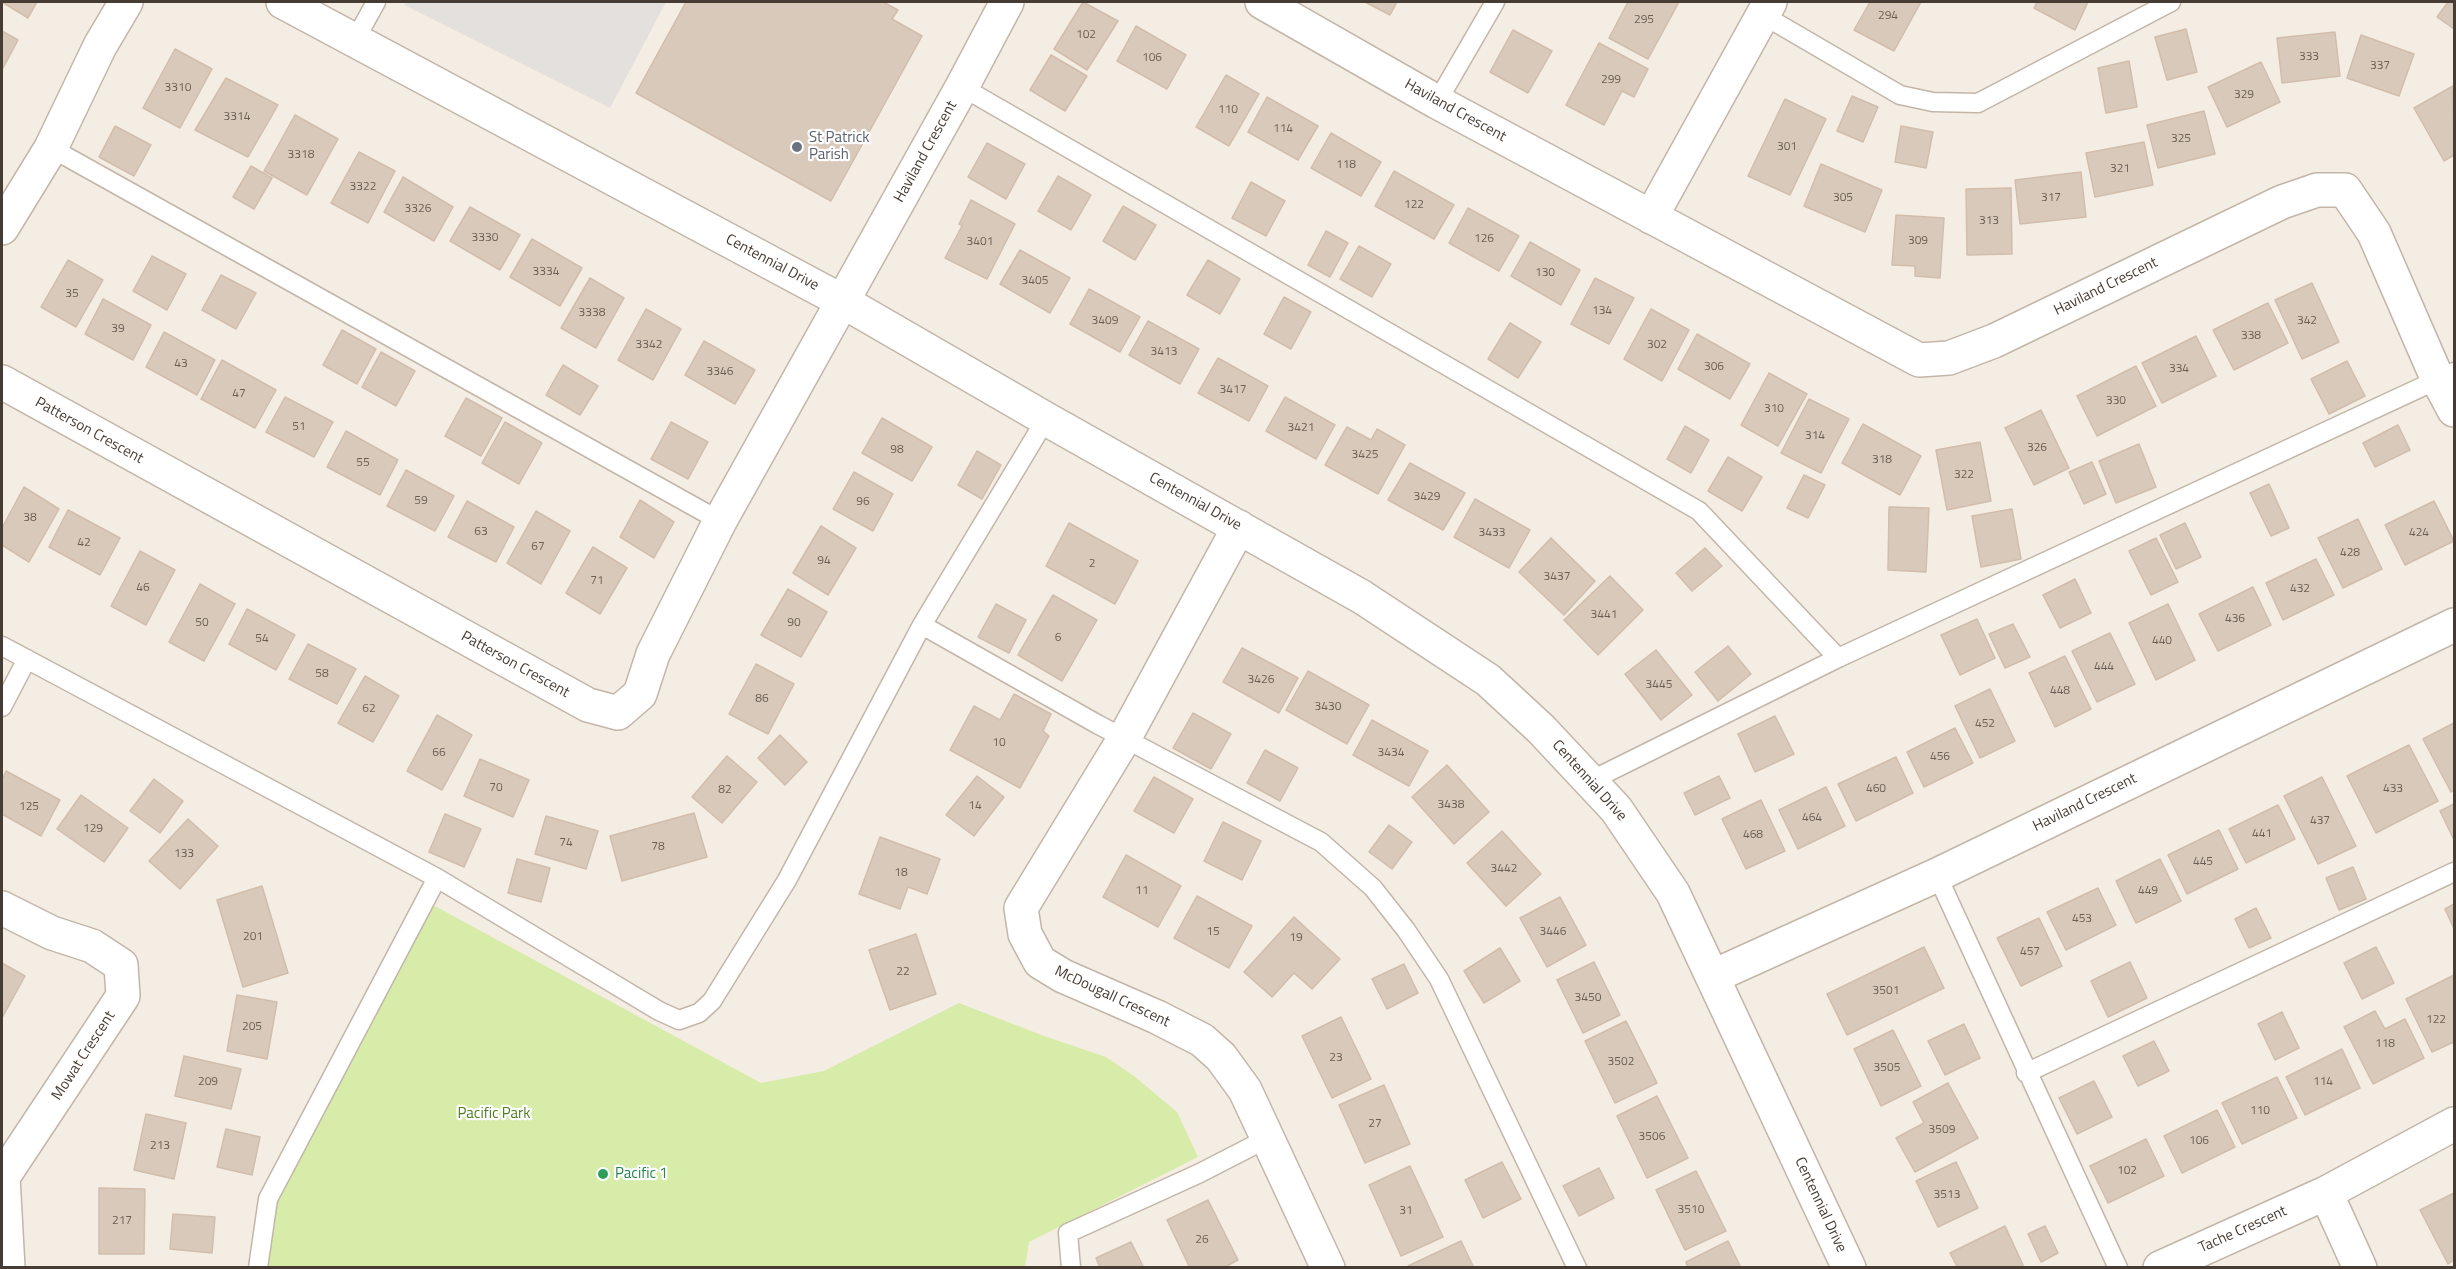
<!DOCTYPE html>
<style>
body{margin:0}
#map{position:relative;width:2456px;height:1269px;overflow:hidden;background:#f4ede4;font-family:"Titillium Web",sans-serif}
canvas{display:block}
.frame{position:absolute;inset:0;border:3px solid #463c33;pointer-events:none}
</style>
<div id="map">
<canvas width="2456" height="1269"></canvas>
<div class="frame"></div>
</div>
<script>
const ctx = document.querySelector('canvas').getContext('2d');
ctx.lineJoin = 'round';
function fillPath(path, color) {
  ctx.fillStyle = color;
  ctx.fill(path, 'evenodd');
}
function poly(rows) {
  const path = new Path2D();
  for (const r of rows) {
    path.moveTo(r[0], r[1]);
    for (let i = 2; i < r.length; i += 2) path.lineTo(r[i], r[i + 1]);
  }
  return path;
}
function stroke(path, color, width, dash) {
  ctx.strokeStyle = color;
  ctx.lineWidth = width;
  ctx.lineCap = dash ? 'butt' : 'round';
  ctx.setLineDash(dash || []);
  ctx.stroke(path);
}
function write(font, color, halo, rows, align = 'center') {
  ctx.font = font + ' "Titillium Web",sans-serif';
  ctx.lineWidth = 4.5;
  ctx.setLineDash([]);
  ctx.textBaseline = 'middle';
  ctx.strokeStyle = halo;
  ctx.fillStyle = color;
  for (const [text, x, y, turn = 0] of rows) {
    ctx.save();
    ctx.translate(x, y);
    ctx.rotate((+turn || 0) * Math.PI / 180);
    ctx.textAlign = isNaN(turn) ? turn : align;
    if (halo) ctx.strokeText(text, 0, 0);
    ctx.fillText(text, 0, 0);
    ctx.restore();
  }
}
fillPath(poly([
 [433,905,761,1083,824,1071,959,1003,1044,1036,1106,1057,1134,1076,1177,1112,1198,1157,1029,1242,1025,1267,262,1268,265,1226,284,1180]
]), '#d6eca8');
fillPath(poly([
 [406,2,666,2,610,108,404,5]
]), '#e4e0dd');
const building = poly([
 [2,2,37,2,28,18,2,2],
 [686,2,883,2,898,10,892,19,922,36,831,201,636,93,686,2],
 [1083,2,1118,21,1087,70,1054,49,1083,2],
 [1365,2,1397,2,1390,15,1365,2],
 [1628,2,1679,2,1648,59,1609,38,1628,2],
 [1870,2,1921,2,1894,51,1854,30,1870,2],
 [2037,2,2088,2,2075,30,2034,8,2037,2],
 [2448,2,2454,2,2454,29,2437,17,2448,2],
 [1136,26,1186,55,1167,89,1117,61,1136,26],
 [2186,29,2197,72,2167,80,2155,37,2186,29],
 [1513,30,1552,51,1528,93,1490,72,1513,30],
 [2,31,18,40,2,70,2,31],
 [2335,32,2340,76,2282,83,2277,38,2335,32],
 [2361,35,2414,54,2399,96,2347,78,2361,35],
 [1599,43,1648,69,1634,97,1622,91,1604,125,1566,105,1599,43],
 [175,49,212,69,180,128,143,108,175,49],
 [1051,55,1087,76,1065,111,1030,90,1051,55],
 [2129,61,2137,107,2106,113,2098,68,2129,61],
 [2261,62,2280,102,2227,127,2208,87,2261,62],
 [1226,75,1259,94,1229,146,1196,127,1226,75],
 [226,78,278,105,248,157,195,130,226,78],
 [2453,86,2454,155,2444,161,2414,108,2453,86],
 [1852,96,1878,107,1863,142,1837,131,1852,96],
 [1267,97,1318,126,1298,160,1248,132,1267,97],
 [1785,99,1826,119,1790,195,1748,176,1785,99],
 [2204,111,2215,154,2158,168,2147,125,2204,111],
 [295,115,338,139,307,195,264,171,295,115],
 [115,126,151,145,134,176,99,157,115,126],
 [1901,126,1933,132,1926,168,1895,162,1901,126],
 [1331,133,1381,162,1361,196,1311,168,1331,133],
 [2144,142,2153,185,2095,197,2086,153,2144,142],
 [987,143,1025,164,1006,199,968,177,987,143],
 [359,152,395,171,368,223,331,203,359,152],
 [1821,164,1882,190,1865,232,1804,206,1821,164],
 [251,166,272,178,254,209,233,197,251,166],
 [1394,171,1454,205,1434,239,1375,206,1394,171],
 [2081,172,2086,217,2020,224,2015,180,2081,172],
 [1058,176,1091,195,1071,230,1038,211,1058,176],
 [403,177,453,207,434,241,384,212,403,177],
 [1251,182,1285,201,1266,236,1232,218,1251,182],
 [2011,188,2012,254,1967,255,1966,189,2011,188],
 [971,200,1015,224,987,279,945,258,962,226,959,224,971,200],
 [1123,206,1156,225,1135,260,1103,241,1123,206],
 [470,207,520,235,500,270,450,241,470,207],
 [1468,208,1519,236,1499,271,1449,243,1468,208],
 [1896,215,1944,218,1940,278,1915,276,1915,266,1892,265,1896,215],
 [1326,231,1348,243,1330,277,1308,265,1326,231],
 [532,239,582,268,560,306,510,277,532,239],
 [1530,242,1580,270,1561,305,1511,276,1530,242],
 [1359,246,1391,264,1372,297,1340,279,1359,246],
 [1020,250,1070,278,1050,313,1000,284,1020,250],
 [152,256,186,274,167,310,133,291,152,256],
 [68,260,103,280,76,327,41,307,68,260],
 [1208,260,1240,279,1220,314,1187,295,1208,260],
 [221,275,256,293,236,329,202,310,221,275],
 [590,278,624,298,596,348,561,328,590,278],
 [1595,278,1634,298,1609,344,1571,324,1595,278],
 [2312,283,2339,342,2302,359,2275,300,2312,283],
 [1089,289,1140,317,1120,352,1070,324,1089,289],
 [1284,297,1311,312,1291,349,1264,334,1284,297],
 [103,299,151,325,133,360,85,334,103,299],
 [2268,303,2288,343,2234,370,2213,330,2268,303],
 [646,309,681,329,653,380,618,360,646,309],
 [1651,309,1689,330,1662,381,1624,359,1651,309],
 [1148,321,1199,349,1180,384,1129,355,1148,321],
 [1510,323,1541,342,1518,378,1488,359,1510,323],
 [342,330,376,349,357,384,323,365,342,330],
 [164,332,215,360,197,395,146,367,164,332],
 [1697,334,1750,364,1730,399,1678,369,1697,334],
 [2196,336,2216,376,2162,403,2142,363,2196,336],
 [704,341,755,370,735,404,685,375,704,341],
 [381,352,415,371,396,406,362,387,381,352],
 [1218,358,1268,386,1249,421,1198,393,1218,358],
 [222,360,276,390,255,428,201,399,222,360],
 [2347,361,2365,396,2329,414,2311,379,2347,361],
 [563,365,598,386,580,415,546,395,563,365],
 [2136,366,2156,406,2097,436,2077,396,2136,366],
 [1769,373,1807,394,1778,446,1741,425,1769,373],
 [285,397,333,422,314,457,266,432,285,397],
 [1285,397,1335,425,1316,459,1266,431,1285,397],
 [466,398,502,418,481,456,445,436,466,398],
 [1809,399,1849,419,1821,473,1781,453,1809,399],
 [2041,410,2069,468,2034,485,2005,428,2041,410],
 [882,418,932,447,912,481,862,453,882,418],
 [505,422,542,443,519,484,482,463,505,422],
 [671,422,708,442,688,479,651,459,671,422],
 [1863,424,1921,456,1900,495,1842,463,1863,424],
 [2398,425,2410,450,2375,467,2363,443,2398,425],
 [1685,426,1709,440,1691,473,1667,459,1685,426],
 [1347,427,1371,440,1377,429,1405,445,1378,494,1325,465,1347,427],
 [346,431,398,460,380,495,327,467,346,431],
 [1980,442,1991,501,1947,510,1936,450,1980,442],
 [2139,444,2156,487,2116,503,2099,461,2139,444],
 [977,451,1001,465,982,499,958,485,977,451],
 [1728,457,1762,477,1742,511,1708,491,1728,457],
 [2092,462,2106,494,2084,504,2069,472,2092,462],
 [1410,463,1465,493,1443,530,1388,500,1410,463],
 [406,470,454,496,435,531,387,506,406,470],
 [854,472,893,494,873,531,833,509,854,472],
 [1804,475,1825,485,1808,518,1787,508,1804,475],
 [2269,484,2289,528,2271,536,2250,493,2269,484],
 [24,487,59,509,29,562,2,545,2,528,24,487],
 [1475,499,1530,530,1509,568,1454,537,1475,499],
 [640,500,674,522,654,558,620,537,640,500],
 [467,501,514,527,496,562,448,537,467,501],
 [2434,501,2454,541,2405,565,2385,525,2434,501],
 [1889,507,1929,508,1926,572,1888,570,1889,507],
 [2012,509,2021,559,1981,567,1972,516,2012,509],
 [68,510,120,538,100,575,49,547,68,510],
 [536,511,570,531,541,584,507,563,536,511],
 [2358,519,2382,569,2343,588,2318,538,2358,519],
 [1069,523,1138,561,1115,604,1046,566,1069,523],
 [2185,523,2201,557,2176,569,2160,535,2185,523],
 [821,526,856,548,828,595,793,573,821,526],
 [1551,538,1595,581,1564,615,1519,572,1551,538],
 [2156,538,2178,582,2151,595,2129,551,2156,538],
 [593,547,627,568,600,614,566,593,593,547],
 [1705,548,1722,566,1692,591,1676,573,1705,548],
 [140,551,175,570,146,625,111,606,140,551],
 [2316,559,2334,595,2283,620,2266,583,2316,559],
 [1610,576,1643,610,1598,655,1564,620,1610,576],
 [2075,579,2091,613,2060,628,2043,595,2075,579],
 [200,584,235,604,204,661,169,642,200,584],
 [2253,587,2271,625,2218,651,2199,614,2253,587],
 [788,589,827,612,801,657,761,635,788,589],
 [1053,595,1097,620,1062,681,1018,655,1053,595],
 [996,604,1026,620,1009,653,978,637,996,604],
 [2168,604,2195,660,2156,680,2129,623,2168,604],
 [247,609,295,635,276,670,229,644,247,609],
 [1977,619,1995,658,1960,675,1941,635,1977,619],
 [2013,624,2030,657,2005,668,1989,634,2013,624],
 [2110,633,2135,684,2097,702,2072,651,2110,633],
 [308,644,356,669,337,704,289,679,308,644],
 [1728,646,1751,674,1718,701,1695,672,1728,646],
 [1242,648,1298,678,1279,713,1223,682,1242,648],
 [1656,650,1692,695,1661,720,1625,674,1656,650],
 [2065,656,2091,709,2055,727,2029,673,2065,656],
 [756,664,794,684,768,734,729,714,756,664],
 [1308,671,1369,705,1347,744,1286,710,1308,671],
 [365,676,399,696,373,742,338,723,365,676],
 [1990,689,2015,741,1980,758,1955,706,1990,689],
 [1014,694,1051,714,1043,731,1049,736,1020,788,950,750,974,706,1000,720,1014,694],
 [1193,713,1231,734,1211,769,1173,748,1193,713],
 [437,715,472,735,442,790,407,771,437,715],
 [1775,716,1794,754,1755,772,1738,734,1775,716],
 [1372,720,1428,751,1409,786,1353,755,1372,720],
 [2454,723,2454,790,2451,792,2423,739,2454,723],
 [1955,728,1973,763,1924,787,1907,752,1955,728],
 [780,735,807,762,785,785,758,758,780,735],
 [2409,745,2438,801,2376,833,2347,776,2409,745],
 [1265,750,1298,768,1280,801,1247,783,1265,750],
 [727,756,757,782,722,823,692,797,727,756],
 [1896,757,1913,793,1856,821,1838,784,1896,757],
 [480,759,529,780,513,817,464,796,480,759],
 [1447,765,1489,812,1454,844,1412,797,1447,765],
 [6,771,60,800,41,836,2,814,2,780,6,771],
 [977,776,1004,797,974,836,946,815,977,776],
 [1719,776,1730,798,1695,815,1684,793,1719,776],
 [1154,777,1193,799,1174,833,1134,811,1154,777],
 [2322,777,2356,846,2318,864,2284,796,2322,777],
 [154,779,183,801,160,833,130,811,154,779],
 [1826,787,1845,826,1798,849,1779,810,1826,787],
 [81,795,128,828,104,862,57,829,81,795],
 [1761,800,1785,851,1746,869,1722,819,1761,800],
 [2454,804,2454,840,2440,811,2454,804],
 [2278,805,2295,839,2246,863,2229,829,2278,805],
 [694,813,707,857,622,881,610,836,694,813],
 [445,814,481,829,464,867,429,852,445,814],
 [546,816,598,831,586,869,535,854,546,816],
 [188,819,218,846,180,889,149,861,188,819],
 [1223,822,1261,841,1242,880,1204,861,1223,822],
 [1389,825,1412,842,1392,869,1369,852,1389,825],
 [2219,830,2238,869,2187,894,2168,855,2219,830],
 [1502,831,1541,874,1506,906,1467,863,1502,831],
 [880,837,940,859,927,894,908,887,900,909,859,894,880,837],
 [1126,855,1181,886,1158,927,1103,897,1126,855],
 [517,859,550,868,541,902,508,893,517,859],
 [2160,859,2181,901,2136,923,2116,881,2160,859],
 [2353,867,2366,899,2339,910,2326,878,2353,867],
 [262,886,288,973,243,987,217,900,262,886],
 [2098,888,2116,925,2066,950,2047,912,2098,888],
 [1197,896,1252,926,1229,968,1174,938,1197,896],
 [1560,897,1586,945,1547,967,1520,918,1560,897],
 [2454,904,2454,929,2445,909,2454,904],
 [2256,908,2271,938,2249,948,2235,919,2256,908],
 [1294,917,1340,959,1312,989,1294,973,1272,997,1244,972,1294,917],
 [2039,918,2062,966,2021,986,1997,938,2039,918],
 [916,934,936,994,890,1010,869,950,916,934],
 [1924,947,1944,988,1847,1035,1827,994,1924,947],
 [2376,947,2394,983,2362,999,2344,963,2376,947],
 [1500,948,1520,981,1484,1003,1464,971,1500,948],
 [1594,962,1620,1015,1583,1033,1557,980,1594,962],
 [2130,962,2147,998,2108,1017,2091,981,2130,962],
 [2,963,25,976,2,1018,2,963],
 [1404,964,1418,993,1387,1009,1372,979,1404,964],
 [2454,975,2454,1042,2432,1052,2406,999,2454,975],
 [237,995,277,1002,267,1059,227,1051,237,995],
 [2375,1011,2385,1029,2405,1019,2424,1058,2373,1084,2344,1027,2375,1011],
 [2282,1012,2299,1048,2275,1060,2258,1024,2282,1012],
 [1341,1017,1371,1079,1332,1098,1302,1036,1341,1017],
 [1626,1021,1657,1083,1615,1103,1585,1041,1626,1021],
 [1964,1024,1980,1058,1945,1075,1928,1041,1964,1024],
 [1893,1030,1921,1086,1881,1106,1854,1049,1893,1030],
 [2154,1041,2169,1071,2138,1086,2123,1056,2154,1041],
 [2342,1049,2360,1088,2305,1115,2286,1077,2342,1049],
 [184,1056,241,1069,231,1109,175,1096,184,1056],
 [2277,1077,2297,1118,2242,1144,2222,1103,2277,1077],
 [2094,1081,2112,1117,2077,1134,2059,1098,2094,1081],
 [1948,1083,1978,1138,1915,1172,1896,1138,1924,1123,1913,1102,1948,1083],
 [1384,1085,1410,1144,1365,1163,1339,1105,1384,1085],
 [1657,1096,1688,1158,1647,1178,1617,1116,1657,1096],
 [2217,1110,2235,1147,2182,1173,2164,1136,2217,1110],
 [146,1114,186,1123,174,1179,134,1170,146,1114],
 [226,1129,260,1137,252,1175,217,1167,226,1129],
 [2146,1139,2164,1176,2108,1203,2090,1166,2146,1139],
 [1502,1162,1521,1199,1483,1218,1465,1180,1502,1162],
 [1956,1162,1978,1208,1938,1227,1916,1181,1956,1162],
 [1410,1166,1443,1237,1401,1256,1369,1185,1410,1166],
 [1599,1168,1614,1198,1579,1216,1563,1186,1599,1168],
 [1696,1171,1726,1231,1685,1250,1656,1190,1696,1171],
 [99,1188,145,1189,144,1254,99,1254,99,1188],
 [2454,1193,2454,1260,2448,1264,2420,1210,2454,1193],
 [1208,1200,1238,1260,1223,1268,1190,1268,1167,1220,1208,1200],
 [173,1214,215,1217,212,1253,170,1249,173,1214],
 [2005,1226,2023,1265,2018,1268,1958,1268,1950,1253,2005,1226],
 [2045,1226,2058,1253,2041,1262,2028,1234,2045,1226],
 [1461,1241,1474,1268,1409,1268,1408,1266,1461,1241],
 [1728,1241,1741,1268,1688,1268,1686,1262,1728,1241],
 [1131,1242,1144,1268,1100,1268,1096,1258,1131,1242]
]);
fillPath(building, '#d9c9bb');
stroke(building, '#d2bdab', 1.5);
const lane = poly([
 [1763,15,1900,95,1933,102,1978,103,2171,2],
 [355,40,376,2],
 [962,87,1699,511,1838,658],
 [1437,102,1495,2],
 [51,148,720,521],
 [922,625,1097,724,1321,842,1373,888,1406,930,1439,979,1577,1268],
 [2,646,437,878,659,1011,679,1020,699,1013,712,1001,787,880,922,625,1046,419],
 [2,707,27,659],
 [1590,781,1838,658,2454,372],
 [1937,875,2118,1268],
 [2026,1073,2454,872],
 [258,1268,268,1199,437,878],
 [1071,1268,1068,1233,1200,1173,1268,1138]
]);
const street = poly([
 [283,2,842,301,1046,419,1362,597,1488,680,1541,729,1616,809,1673,893,1849,1268],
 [1262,2,1437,102,1919,360,1949,358,1994,341,2282,202,2317,190,2345,190,2374,233,2438,380,2454,410],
 [1651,217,1770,2],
 [2,228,51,148,100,46,126,2],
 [2,382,588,705,618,713,640,694,653,654,720,521,962,87,1007,2],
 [1239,527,1124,739,1021,908,1025,934,1040,962,1063,976,1157,1017,1202,1040,1221,1057,1245,1090,1328,1268],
 [2,908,52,933,92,946,121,965,123,996,3,1177,8,1268],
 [1714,976,1937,875,2454,625],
 [2326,1193,2360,1268],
 [2160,1268,2326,1193,2454,1124]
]);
stroke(lane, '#c3b6a8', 21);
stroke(street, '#c3b6a8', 36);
stroke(lane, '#fff', 18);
stroke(street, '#fff', 33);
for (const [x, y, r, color] of [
 [797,147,6,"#6b7280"],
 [603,1174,6,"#2e9e5b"]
]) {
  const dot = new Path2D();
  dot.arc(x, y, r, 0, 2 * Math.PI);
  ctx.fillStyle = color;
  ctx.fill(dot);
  stroke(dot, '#fff', 2);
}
write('12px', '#6b5f55', null, [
 ["294",1888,16],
 ["295",1644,20],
 ["102",1086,35],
 ["333",2309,57],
 ["106",1152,58],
 ["337",2380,66],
 ["299",1611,80],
 ["3310",178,88],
 ["329",2244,95],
 ["110",1228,110],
 ["3314",237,117],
 ["114",1283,129],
 ["325",2181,139],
 ["301",1787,147],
 ["3318",301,155],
 ["118",1346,165],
 ["321",2120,169],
 ["3322",363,187],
 ["305",1843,198],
 ["317",2051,198],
 ["122",1414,205],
 ["3326",418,209],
 ["313",1989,221],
 ["3330",485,238],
 ["126",1484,239],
 ["309",1918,241],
 ["3401",980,242],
 ["3334",546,272],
 ["130",1545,273],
 ["3405",1035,281],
 ["35",72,294],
 ["134",1602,311],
 ["3338",592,313],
 ["3409",1105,321],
 ["342",2307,321],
 ["39",118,329],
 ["338",2251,336],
 ["3342",649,345],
 ["302",1657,345],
 ["3413",1164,352],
 ["43",181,364],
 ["306",1714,367],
 ["334",2179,369],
 ["3346",720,372],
 ["3417",1233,390],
 ["47",239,394],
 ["330",2116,401],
 ["310",1774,409],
 ["51",299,427],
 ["3421",1301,428],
 ["314",1815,436],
 ["326",2037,448],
 ["98",897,450],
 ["3425",1365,455],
 ["318",1882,460],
 ["55",363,463],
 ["322",1964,475],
 ["3429",1427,497],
 ["59",421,501],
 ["96",863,502],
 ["38",30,518],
 ["63",481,532],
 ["3433",1492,533],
 ["424",2419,533],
 ["42",84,543],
 ["67",538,547],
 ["428",2350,553],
 ["94",824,561],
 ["2",1092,564],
 ["3437",1557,577],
 ["71",597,581],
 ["46",143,588],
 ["432",2300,589],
 ["3441",1604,615],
 ["436",2235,619],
 ["50",202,623],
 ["90",794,623],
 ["6",1058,638],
 ["54",262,639],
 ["440",2162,641],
 ["444",2104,667],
 ["58",322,674],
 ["3426",1261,680],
 ["3445",1659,685],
 ["448",2060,691],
 ["86",762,699],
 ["3430",1328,707],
 ["62",369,709],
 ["452",1985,724],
 ["10",999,743],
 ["66",439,753],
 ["3434",1391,753],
 ["456",1940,757],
 ["70",496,788],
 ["460",1876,789],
 ["433",2393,789],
 ["82",725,790],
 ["3438",1451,805],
 ["14",975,806],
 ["125",29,807],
 ["464",1812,818],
 ["437",2320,821],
 ["129",93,829],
 ["441",2262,834],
 ["468",1753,835],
 ["74",566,843],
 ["78",658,847],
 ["133",184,854],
 ["445",2203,862],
 ["3442",1504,869],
 ["18",901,873],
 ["11",1142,891],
 ["449",2148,891],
 ["453",2082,919],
 ["15",1213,932],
 ["3446",1553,932],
 ["201",253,937],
 ["19",1296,938],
 ["457",2030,952],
 ["22",903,972],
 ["3501",1886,991],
 ["3450",1588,998],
 ["122",2436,1020],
 ["205",252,1027],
 ["118",2385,1044],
 ["23",1336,1058],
 ["3502",1621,1062],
 ["3505",1887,1068],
 ["209",208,1082],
 ["114",2323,1082],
 ["110",2260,1111],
 ["27",1375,1124],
 ["3509",1942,1130],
 ["3506",1652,1137],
 ["106",2199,1141],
 ["213",160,1146],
 ["102",2127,1171],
 ["3513",1947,1195],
 ["3510",1691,1210],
 ["31",1406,1211],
 ["217",122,1221],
 ["26",1202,1240]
]);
write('15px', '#463c33', '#fff', [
 ["Haviland Crescent",1455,111,29],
 ["Haviland Crescent",926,152,-61],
 ["Centennial Drive",772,263,28],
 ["Haviland Crescent",2106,287,-26],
 ["Patterson Crescent",89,431,29],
 ["Centennial Drive",1195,502,29],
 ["Patterson Crescent",515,665,29],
 ["Centennial Drive",1589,781,48],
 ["Haviland Crescent",2085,803,-26],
 ["McDougall Crescent",1112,997,25],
 ["Mowat Crescent",84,1056,-57],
 ["Centennial Drive",1820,1205,65],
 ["Tache Crescent",2243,1230,-24]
]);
write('15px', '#5b616d', '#fff', [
 ["St Patrick",809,138],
 ["Parish",809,155]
], 'left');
write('15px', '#507d21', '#fff', [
 ["Pacific Park",494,1114]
]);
write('15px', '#27864d', '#fff', [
 ["Pacific 1",615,1174]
], 'left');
</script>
